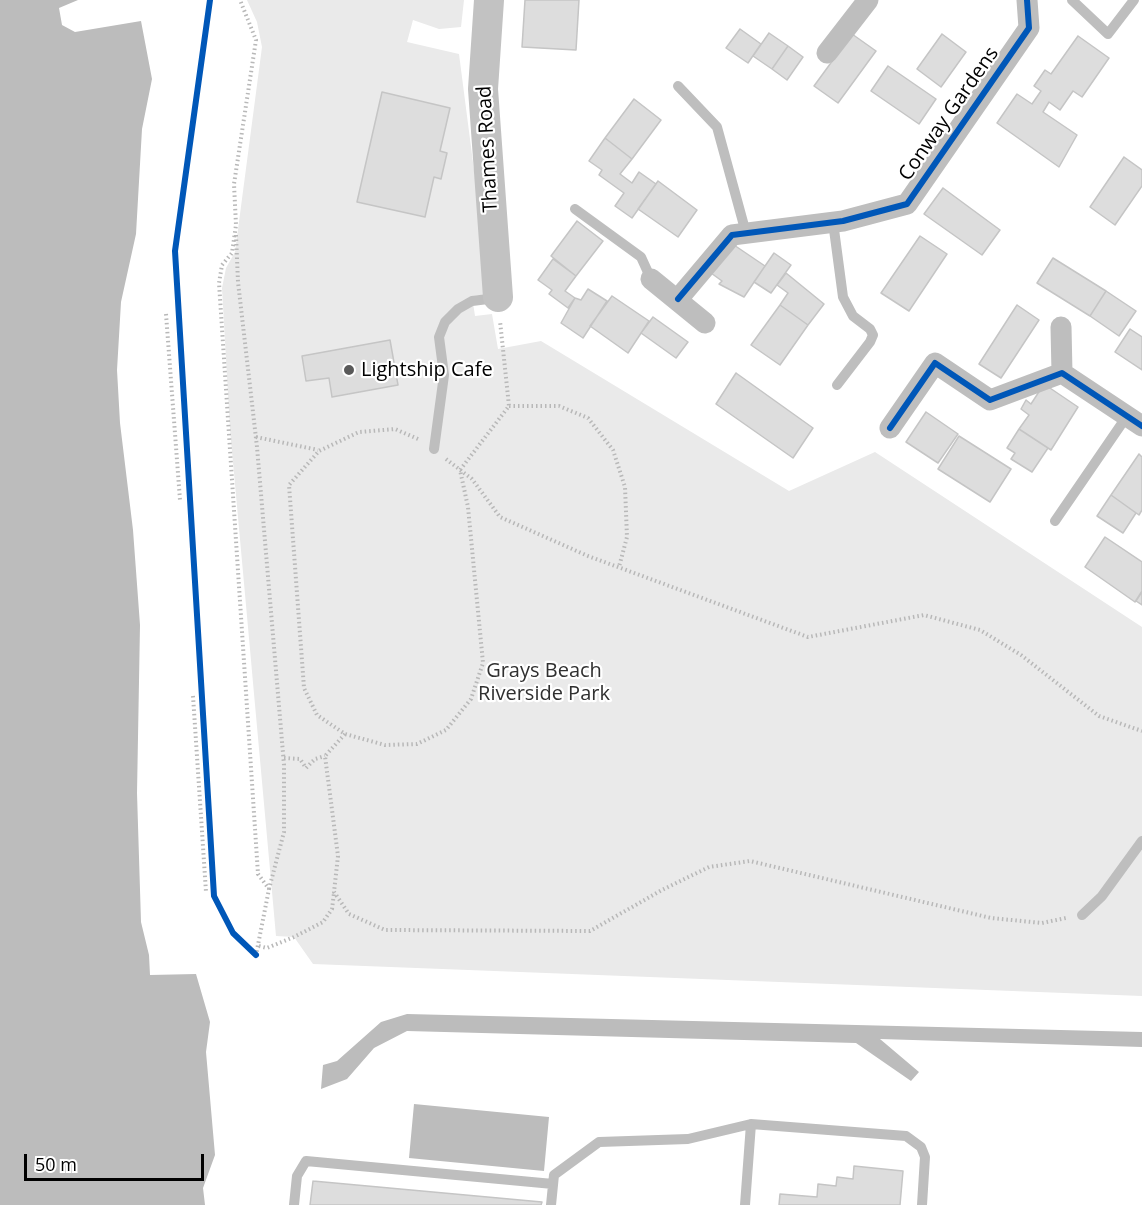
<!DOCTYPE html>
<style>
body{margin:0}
#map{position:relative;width:1142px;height:1205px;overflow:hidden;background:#fff;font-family:"Open Sans",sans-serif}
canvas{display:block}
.scale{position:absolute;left:24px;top:1154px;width:180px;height:27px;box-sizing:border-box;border:3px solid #000;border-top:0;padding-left:8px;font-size:18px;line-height:21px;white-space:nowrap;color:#000;-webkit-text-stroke:4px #fff;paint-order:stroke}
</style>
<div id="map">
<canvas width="1142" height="1205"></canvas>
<div class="scale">50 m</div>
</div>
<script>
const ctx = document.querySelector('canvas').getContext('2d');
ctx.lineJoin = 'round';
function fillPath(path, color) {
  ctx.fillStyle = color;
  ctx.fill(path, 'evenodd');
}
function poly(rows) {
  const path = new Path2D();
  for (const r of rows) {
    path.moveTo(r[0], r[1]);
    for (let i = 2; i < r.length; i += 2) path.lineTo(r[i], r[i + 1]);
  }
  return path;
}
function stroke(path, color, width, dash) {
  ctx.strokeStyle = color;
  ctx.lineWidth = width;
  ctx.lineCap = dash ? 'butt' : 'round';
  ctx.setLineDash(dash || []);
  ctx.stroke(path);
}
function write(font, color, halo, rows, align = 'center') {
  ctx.font = font + ' "Open Sans",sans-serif';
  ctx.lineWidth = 4.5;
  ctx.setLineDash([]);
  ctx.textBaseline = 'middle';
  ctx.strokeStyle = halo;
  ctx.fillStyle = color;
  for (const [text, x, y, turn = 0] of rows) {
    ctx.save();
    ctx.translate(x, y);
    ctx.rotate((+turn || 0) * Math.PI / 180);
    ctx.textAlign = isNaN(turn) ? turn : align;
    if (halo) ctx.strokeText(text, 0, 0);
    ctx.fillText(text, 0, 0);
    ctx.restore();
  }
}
fillPath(poly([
 [247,0,464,0,461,27,439,29,413,20,407,42,459,54,490,294,472,296,475,316,492,314,498,349,541,341,789,491,875,452,1142,627,1142,996,313,964,294,937,276,936,230,429,222,288,226,268,235,252,262,47,257,22]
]), '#eaeaea');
fillPath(poly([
 [0,0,78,0,59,8,62,25,75,32,141,21,152,79,142,129,136,234,121,302,117,370,120,423,133,530,140,625,137,793,141,922,149,955,150,975,196,974,210,1022,206,1052,215,1155,203,1188,205,1205,0,1205],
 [407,1014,1142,1032,1142,1047,880,1039,919,1072,911,1081,856,1043,407,1031,374,1048,347,1079,321,1089,323,1065,337,1061,381,1022],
 [414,1104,549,1117,544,1171,409,1158]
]), '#bcbcbc');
const building = poly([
 [525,0,579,0,576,50,522,47,525,0],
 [740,29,761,44,748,63,726,48,740,29],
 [769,33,788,46,772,69,753,56,769,33],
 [852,34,876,51,838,103,814,86,852,34],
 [942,34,966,52,941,87,917,69,942,34],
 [1078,36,1109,58,1082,97,1073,91,1060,110,1049,102,1043,112,1077,135,1059,167,997,123,1017,94,1032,104,1041,91,1034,86,1045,70,1051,74,1078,36],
 [788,46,803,57,787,80,772,69,788,46],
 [888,66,936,99,919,124,871,91,888,66],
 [382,92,450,108,440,151,447,153,441,179,434,177,425,217,357,202,382,92],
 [634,99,661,120,632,159,605,138,634,99],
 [605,138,632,159,620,174,632,183,639,172,656,184,632,218,615,206,624,193,599,175,602,170,589,161,605,138],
 [1124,157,1142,170,1142,186,1115,225,1090,207,1124,157],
 [658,181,697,210,678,237,638,209,658,181],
 [943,188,1000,230,982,255,924,214,943,188],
 [577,221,603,241,576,276,551,256,577,221],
 [920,236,947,254,909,311,881,293,920,236],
 [731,243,765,266,744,297,719,284,722,281,711,273,731,243],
 [774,253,791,265,771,293,754,282,774,253],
 [1053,258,1106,291,1090,316,1037,283,1053,258],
 [553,259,576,276,565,291,575,298,568,308,549,294,552,290,538,280,553,259],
 [786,273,824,304,808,325,780,305,788,293,777,285,786,273],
 [588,289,607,301,583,338,561,323,575,298,581,300,588,289],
 [1106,291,1136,311,1119,336,1090,316,1106,291],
 [612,296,649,321,628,353,590,326,612,296],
 [780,305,808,325,780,365,751,345,780,305],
 [1017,305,1039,320,1001,378,979,364,1017,305],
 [653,317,688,342,676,358,641,333,653,317],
 [1130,329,1142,337,1142,370,1115,352,1130,329],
 [390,340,398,385,332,397,329,378,306,381,302,356,390,340],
 [736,373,813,428,793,458,716,404,736,373],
 [1044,384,1078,407,1051,450,1019,429,1029,415,1021,409,1026,400,1031,404,1044,384],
 [926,412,958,434,938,463,906,442,926,412],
 [1019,429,1048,448,1032,472,1011,459,1015,453,1007,448,1019,429],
 [959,436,1011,469,990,502,938,469,959,436],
 [1139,454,1142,457,1142,510,1139,515,1111,495,1139,454],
 [1111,495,1136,513,1123,533,1097,516,1111,495],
 [1105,537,1142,562,1142,591,1135,602,1085,567,1105,537],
 [1142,592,1142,605,1136,601,1142,592],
 [854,1166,903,1171,900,1205,779,1205,780,1194,817,1197,818,1184,836,1186,837,1177,853,1179,854,1166],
 [313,1181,542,1202,541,1205,310,1205,313,1181]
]);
fillPath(building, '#ddd');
stroke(building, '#c5c5c5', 1.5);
stroke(poly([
 [210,0,175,251,214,896,233,933,256,955,269,889,258,874,219,283,222,265,232,253,236,225,234,184,256,40,240,0],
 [236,235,238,282,257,447,284,765,284,832,269,889],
 [166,314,180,500],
 [509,406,559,406,588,418,613,450,625,487,627,537,619,567],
 [256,437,318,450],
 [418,439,395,429,359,432,319,451,289,485,304,688,317,715,345,734,385,745,417,744,446,730,471,699,483,663,468,507,460,470,509,406,500,321],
 [446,459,472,479,500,517,588,556,808,637,924,615,980,630,1021,655,1099,716,1142,731],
 [193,696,206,892],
 [345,734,325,756,338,856,334,892,349,914,385,930,590,931,662,890,709,867,750,861,991,918,1042,923,1066,918],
 [284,758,300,759,306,768,315,759,325,756],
 [259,946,267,948,294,937,323,922,332,909,334,893]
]), '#b8b8b8', 4, [1.5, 3]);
stroke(poly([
 [1072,0,1108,34,1134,0],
 [678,86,717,127,746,233],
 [575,209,641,257,651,279],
 [833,222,843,297,853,316,870,329,873,335,870,342,837,385],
 [434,449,444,375,439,337,445,322,458,309,472,301,496,298],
 [1055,521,1127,416],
 [1082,915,1102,896,1142,841],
 [294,1205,297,1176,306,1161,553,1184],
 [551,1205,554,1175,599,1142,688,1139,751,1124,906,1136,921,1147,925,1157,922,1205],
 [745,1205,751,1124]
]), '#bebebe', 10);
stroke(poly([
 [827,53,868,0],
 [651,279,705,323],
 [678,299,732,235,843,221,907,204,1029,28,1027,0],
 [1061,327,1062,373],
 [890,428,935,363,990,400,1062,373,1142,426]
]), '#bebebe', 21);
stroke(poly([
 [489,0,483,89,498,297]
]), '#c2c2c2', 30);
stroke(poly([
 [210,0,175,251,214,896,233,933,256,955],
 [678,299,732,235,843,221,907,204,1029,28,1027,0],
 [890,428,935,363,990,400,1062,373,1142,426]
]), '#0057b8', 6);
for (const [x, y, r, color] of [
 [349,370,6,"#595959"]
]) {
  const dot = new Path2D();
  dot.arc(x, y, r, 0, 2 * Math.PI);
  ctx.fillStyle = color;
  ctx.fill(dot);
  stroke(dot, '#fff', 2);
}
write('20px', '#000', '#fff', [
 ["Conway Gardens",949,114,-55],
 ["Thames Road",488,149,-93]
]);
write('20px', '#000', '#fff', [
 ["Lightship Cafe",361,370]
], 'left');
write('20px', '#303030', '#fff', [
 ["Grays Beach",544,671],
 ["Riverside Park",544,694]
]);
</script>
